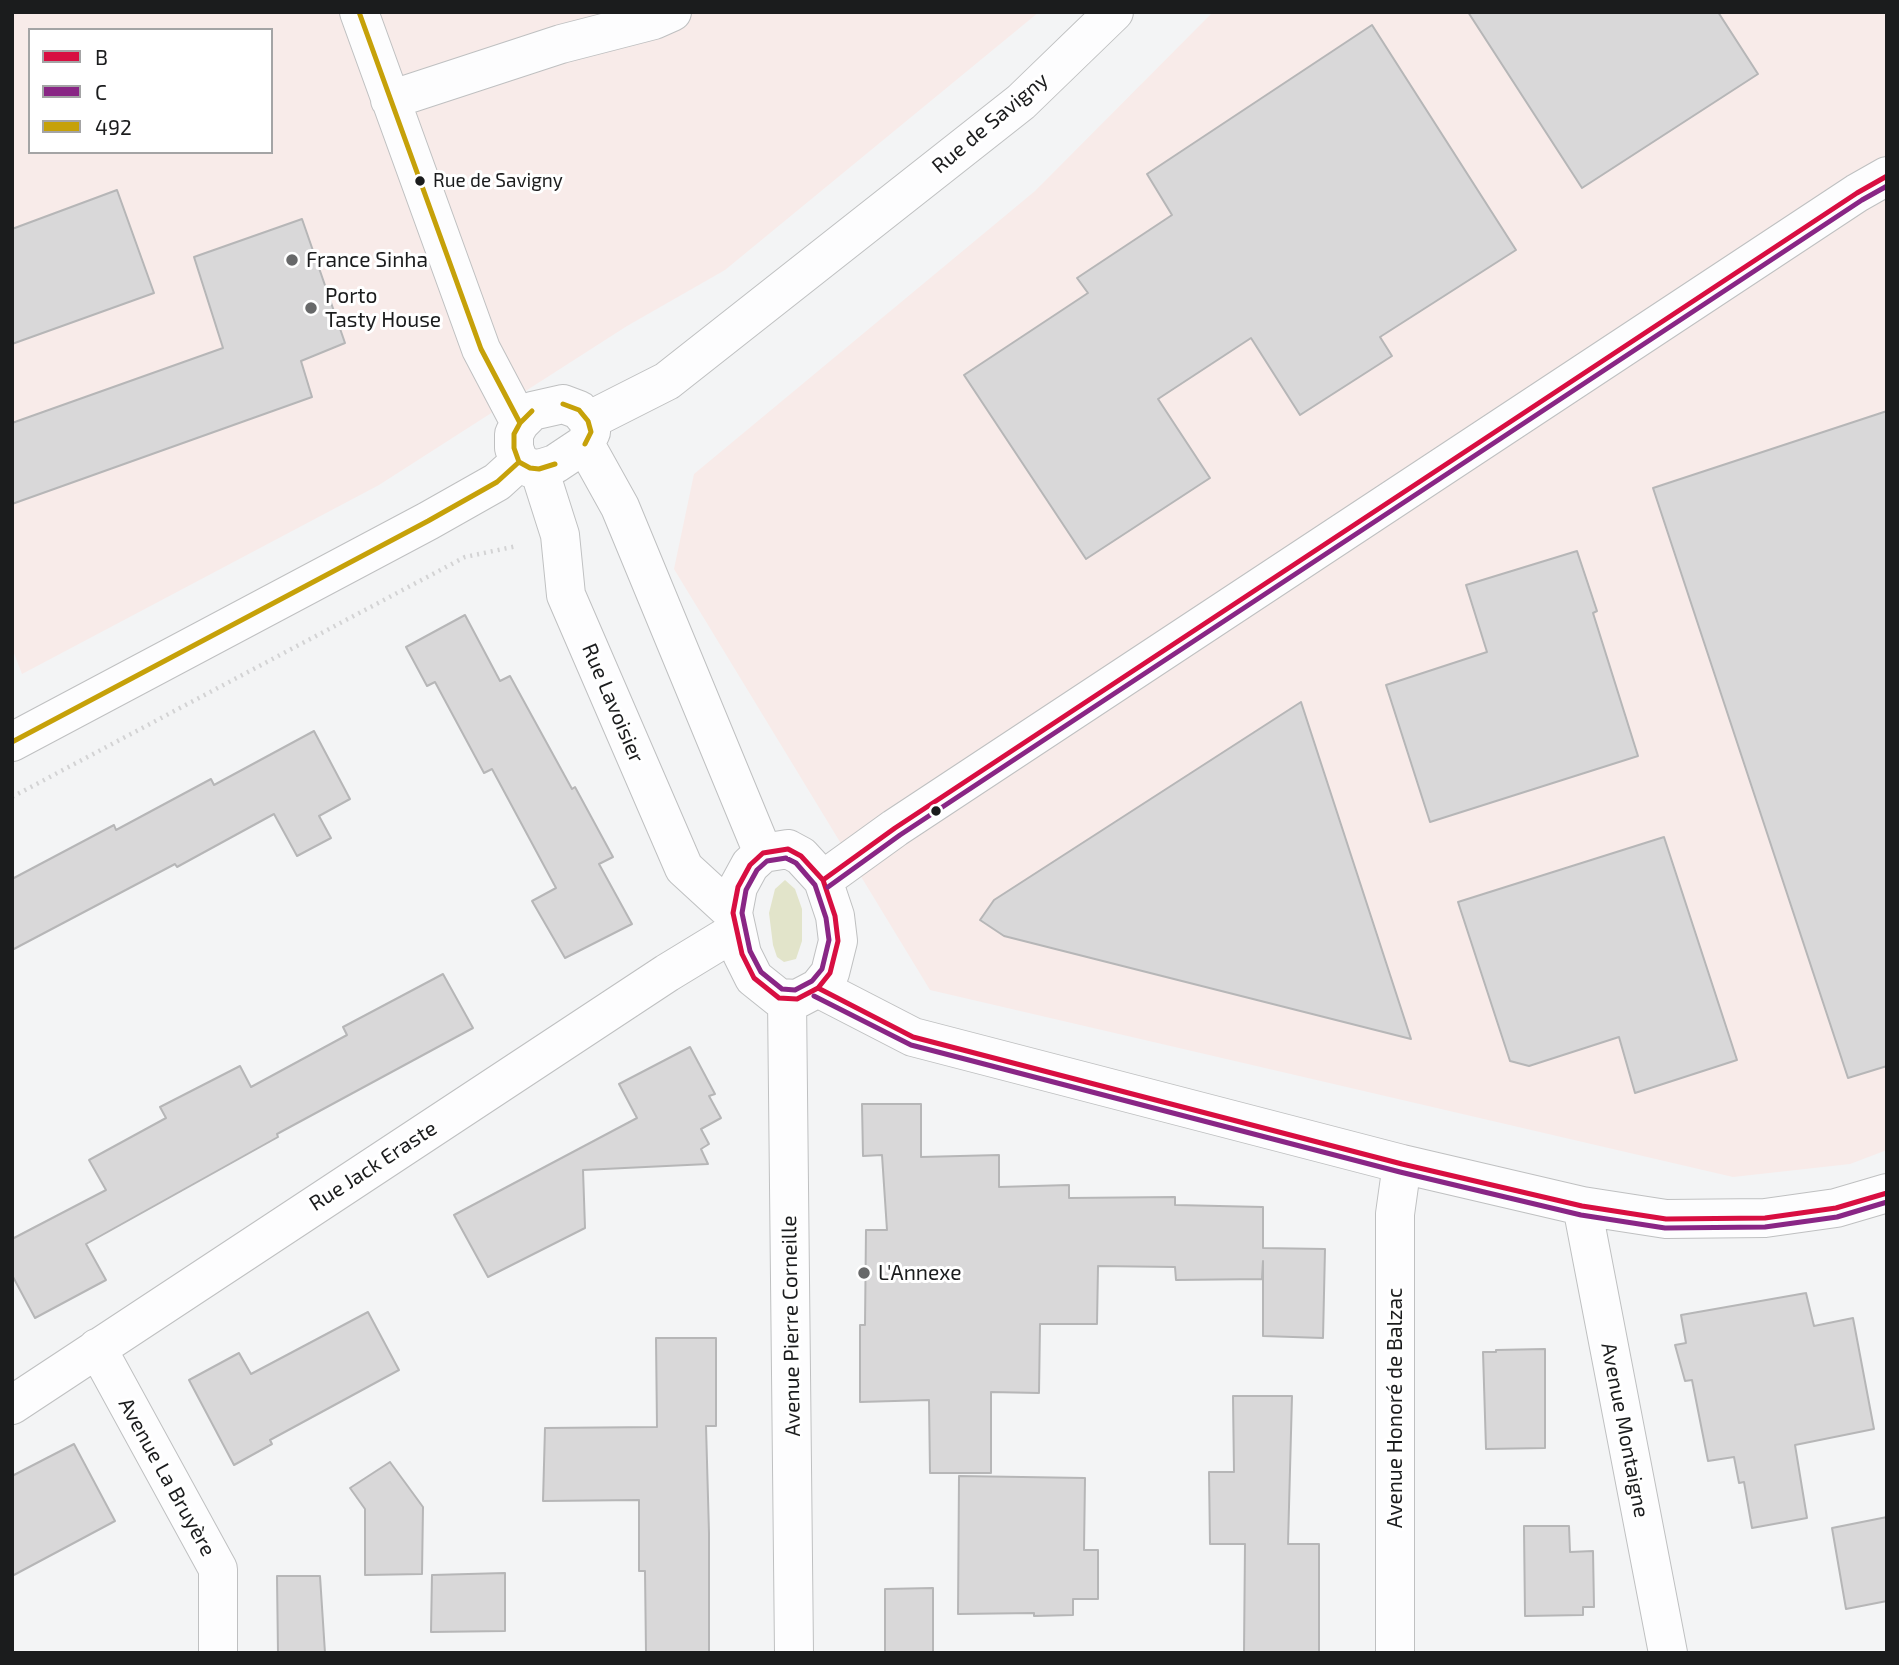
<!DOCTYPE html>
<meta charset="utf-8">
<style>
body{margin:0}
#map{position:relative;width:1899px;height:1665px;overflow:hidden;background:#f3f4f5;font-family:"Exo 2",sans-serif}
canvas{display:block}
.frame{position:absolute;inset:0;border:14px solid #1b1c1d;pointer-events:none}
.legend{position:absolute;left:28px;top:28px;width:245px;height:126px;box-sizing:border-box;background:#fff;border:2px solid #a4a4a5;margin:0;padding:9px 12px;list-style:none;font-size:21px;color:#1b1c1d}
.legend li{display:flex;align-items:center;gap:14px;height:35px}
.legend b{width:35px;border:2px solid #a4a4a5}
</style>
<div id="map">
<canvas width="1899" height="1665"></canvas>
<div class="frame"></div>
<ul class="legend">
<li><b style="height:9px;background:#d80e41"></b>B</li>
<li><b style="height:9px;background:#892685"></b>C</li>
<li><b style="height:9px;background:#c6a109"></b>492</li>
</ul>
</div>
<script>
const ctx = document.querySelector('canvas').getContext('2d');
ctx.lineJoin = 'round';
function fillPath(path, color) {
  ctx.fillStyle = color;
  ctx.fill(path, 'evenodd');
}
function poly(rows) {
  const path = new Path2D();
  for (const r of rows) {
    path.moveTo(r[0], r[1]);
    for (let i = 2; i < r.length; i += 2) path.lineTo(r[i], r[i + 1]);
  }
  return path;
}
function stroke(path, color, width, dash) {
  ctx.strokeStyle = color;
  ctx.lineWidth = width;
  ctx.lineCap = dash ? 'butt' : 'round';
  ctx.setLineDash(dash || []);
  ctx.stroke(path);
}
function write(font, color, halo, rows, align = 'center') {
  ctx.font = font + ' "Exo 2",sans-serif';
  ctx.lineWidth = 6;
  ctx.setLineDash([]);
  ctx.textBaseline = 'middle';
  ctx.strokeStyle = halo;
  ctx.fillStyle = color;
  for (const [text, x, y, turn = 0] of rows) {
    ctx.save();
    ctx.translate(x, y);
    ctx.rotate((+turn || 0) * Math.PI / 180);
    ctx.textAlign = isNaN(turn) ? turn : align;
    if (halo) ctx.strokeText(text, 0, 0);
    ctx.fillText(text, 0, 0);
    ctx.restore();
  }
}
fillPath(poly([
 [12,12,1039,12,725,270,627,326,379,485,22,674,12,648],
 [30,30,271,30,271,152,30,152],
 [1213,12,1887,12,1887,1150,1850,1164,1733,1177,930,990,674,569,694,474,1035,191]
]), '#f8ebe9');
fillPath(poly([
 [785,880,795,889,802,909,802,941,796,959,784,962,777,957,773,945,769,913,775,889]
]), '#e2e4ca');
const building = poly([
 [1468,12,1718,12,1758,74,1582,188,1468,12],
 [1372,25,1516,250,1380,337,1392,356,1300,415,1251,338,1158,399,1210,478,1086,559,964,375,1088,293,1077,278,1172,215,1147,174,1372,25],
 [117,190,154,293,12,344,12,229,117,190],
 [302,219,345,343,301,361,312,397,12,504,12,423,223,348,194,257,302,219],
 [1887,411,1887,1066,1848,1078,1653,488,1887,411],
 [1577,551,1597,611,1593,613,1638,756,1430,822,1386,685,1487,652,1466,585,1577,551],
 [465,615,500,681,510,676,572,789,575,787,613,857,599,864,632,924,565,958,532,901,556,888,492,769,484,773,435,682,427,686,406,647,465,615],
 [1301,702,1411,1039,1004,936,980,920,994,900,1301,702],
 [314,731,350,799,319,816,331,838,297,856,274,814,177,867,175,864,12,950,12,879,114,825,116,830,211,779,214,785,314,731],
 [1664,837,1737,1060,1635,1093,1619,1037,1529,1066,1510,1061,1458,902,1664,837],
 [443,974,473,1028,277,1134,278,1137,86,1244,106,1280,35,1318,12,1275,12,1239,106,1190,89,1160,166,1118,160,1107,240,1066,251,1087,347,1035,343,1027,443,974],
 [690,1047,715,1094,709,1096,721,1118,701,1129,709,1144,701,1149,708,1164,583,1170,585,1228,488,1277,454,1215,637,1118,619,1084,690,1047],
 [862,1104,921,1104,921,1157,999,1155,999,1187,1069,1185,1069,1198,1175,1197,1175,1205,1263,1207,1263,1248,1325,1249,1323,1338,1263,1336,1263,1261,1262,1279,1176,1280,1175,1267,1098,1266,1097,1324,1040,1324,1039,1393,991,1392,991,1473,930,1473,929,1400,860,1402,860,1325,865,1325,866,1230,887,1230,882,1155,863,1156,862,1104],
 [1806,1293,1814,1326,1853,1318,1874,1429,1795,1445,1807,1518,1752,1528,1744,1482,1739,1483,1734,1457,1708,1461,1692,1380,1685,1381,1675,1345,1686,1343,1681,1315,1806,1293],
 [368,1312,399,1370,270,1440,272,1444,234,1465,189,1380,239,1353,251,1374,368,1312],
 [656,1338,716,1338,716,1426,706,1426,709,1533,709,1653,646,1653,645,1571,639,1571,639,1500,543,1501,545,1428,657,1427,656,1338],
 [1545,1349,1545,1448,1486,1449,1483,1352,1496,1352,1496,1350,1545,1349],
 [1233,1396,1292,1396,1288,1544,1319,1544,1319,1653,1244,1653,1245,1544,1210,1544,1209,1472,1234,1472,1233,1396],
 [74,1444,115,1521,12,1576,12,1476,74,1444],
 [390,1462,423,1507,422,1574,365,1575,365,1509,350,1488,390,1462],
 [959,1476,1085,1478,1084,1550,1098,1550,1098,1599,1073,1599,1073,1615,1034,1616,1034,1613,958,1614,959,1476],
 [1887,1517,1887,1601,1846,1609,1832,1528,1887,1517],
 [1524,1526,1569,1526,1570,1552,1593,1551,1594,1607,1583,1607,1583,1615,1525,1616,1524,1526],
 [505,1573,505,1631,431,1632,432,1575,505,1573],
 [277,1576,320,1576,325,1653,278,1653,277,1576],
 [933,1588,933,1653,885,1653,885,1589,933,1588]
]);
fillPath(building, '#d9d8d9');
stroke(building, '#b6b6b7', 2);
const minor = poly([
 [359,12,481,349,520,423],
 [390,100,561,44,654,20,672,12],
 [563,404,579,410,588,421,591,432,585,444,555,464,539,469,530,468,519,462,514,448,514,434,520,423,532,411,563,404],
 [588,421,667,381,1021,102,1114,12],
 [585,444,620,507,763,853],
 [539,469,560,535,566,595,684,868,733,913],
 [12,742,428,521,497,482,519,462],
 [788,849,801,856,823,880,835,916,838,941,830,973,818,988,797,999,779,998,754,978,742,954,733,913,738,887,750,865,763,853,788,849],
 [823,880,895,828,1857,193,1887,176],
 [818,988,913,1037,1402,1164,1582,1206,1666,1219,1765,1218,1836,1208,1887,1193],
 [787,999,794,1653],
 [1582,1206,1668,1653],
 [97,1348,218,1569,218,1653],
 [12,1405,667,973,736,931],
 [1395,1653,1395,1214,1402,1164]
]);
stroke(minor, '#bfc0c1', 40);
stroke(poly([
 [12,797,465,557,517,546]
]), '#d3d3d4', 4.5, [2, 5]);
stroke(minor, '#fdfdfe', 38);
stroke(poly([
 [788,849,801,856,823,880,835,916,838,941,830,973,818,988,797,999,779,998,754,978,742,954,733,913,738,887,750,865,763,853,788,849],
 [823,880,895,828,1857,193,1887,176],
 [818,988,913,1037,1402,1164,1582,1206,1666,1219,1765,1218,1836,1208,1887,1193]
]), '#d80e41', 5);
stroke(poly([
 [786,858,796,863,815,885,826,918,829,940,822,969,812,981,795,990,782,989,761,972,750,951,742,913,746,890,757,870,767,861,786,858],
 [828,887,900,835,1862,200,1887,186],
 [814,996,911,1045,1400,1172,1581,1215,1665,1228,1765,1227,1837,1217,1887,1202]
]), '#892685', 5);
stroke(poly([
 [359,12,481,349,520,423],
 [563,404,579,410,588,421,591,432,585,444],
 [532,411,520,423,514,434,514,448,519,462,530,468,539,469,555,464],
 [12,742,428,521,497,482,519,462]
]), '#c6a109', 5);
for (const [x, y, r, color] of [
 [420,181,6,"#1b1c1d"],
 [292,260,7,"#676869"],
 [311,308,7,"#676869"],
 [936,811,6,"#1b1c1d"],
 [864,1273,7,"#676869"]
]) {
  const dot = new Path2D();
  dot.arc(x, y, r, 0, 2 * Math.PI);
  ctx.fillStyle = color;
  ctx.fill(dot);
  stroke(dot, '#fff', 2.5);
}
write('19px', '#1b1c1d', '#fff', [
 ["Rue de Savigny",433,181]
], 'left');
write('21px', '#1b1c1d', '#fff', [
 ["Rue de Savigny",990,123,-40],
 ["Rue Lavoisier",613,703,67],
 ["Rue Jack Eraste",373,1166,-33],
 ["Avenue Pierre Corneille",791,1326,-91],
 ["Avenue Honoré de Balzac",1395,1408,-90],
 ["Avenue Montaigne",1625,1430,79],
 ["Avenue La Bruyère",167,1477,61]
]);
write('21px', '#1b1c1d', '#fff', [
 ["France Sinha",306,260],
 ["Porto",325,296],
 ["Tasty House",325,320],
 ["L'Annexe",878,1273]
], 'left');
</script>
